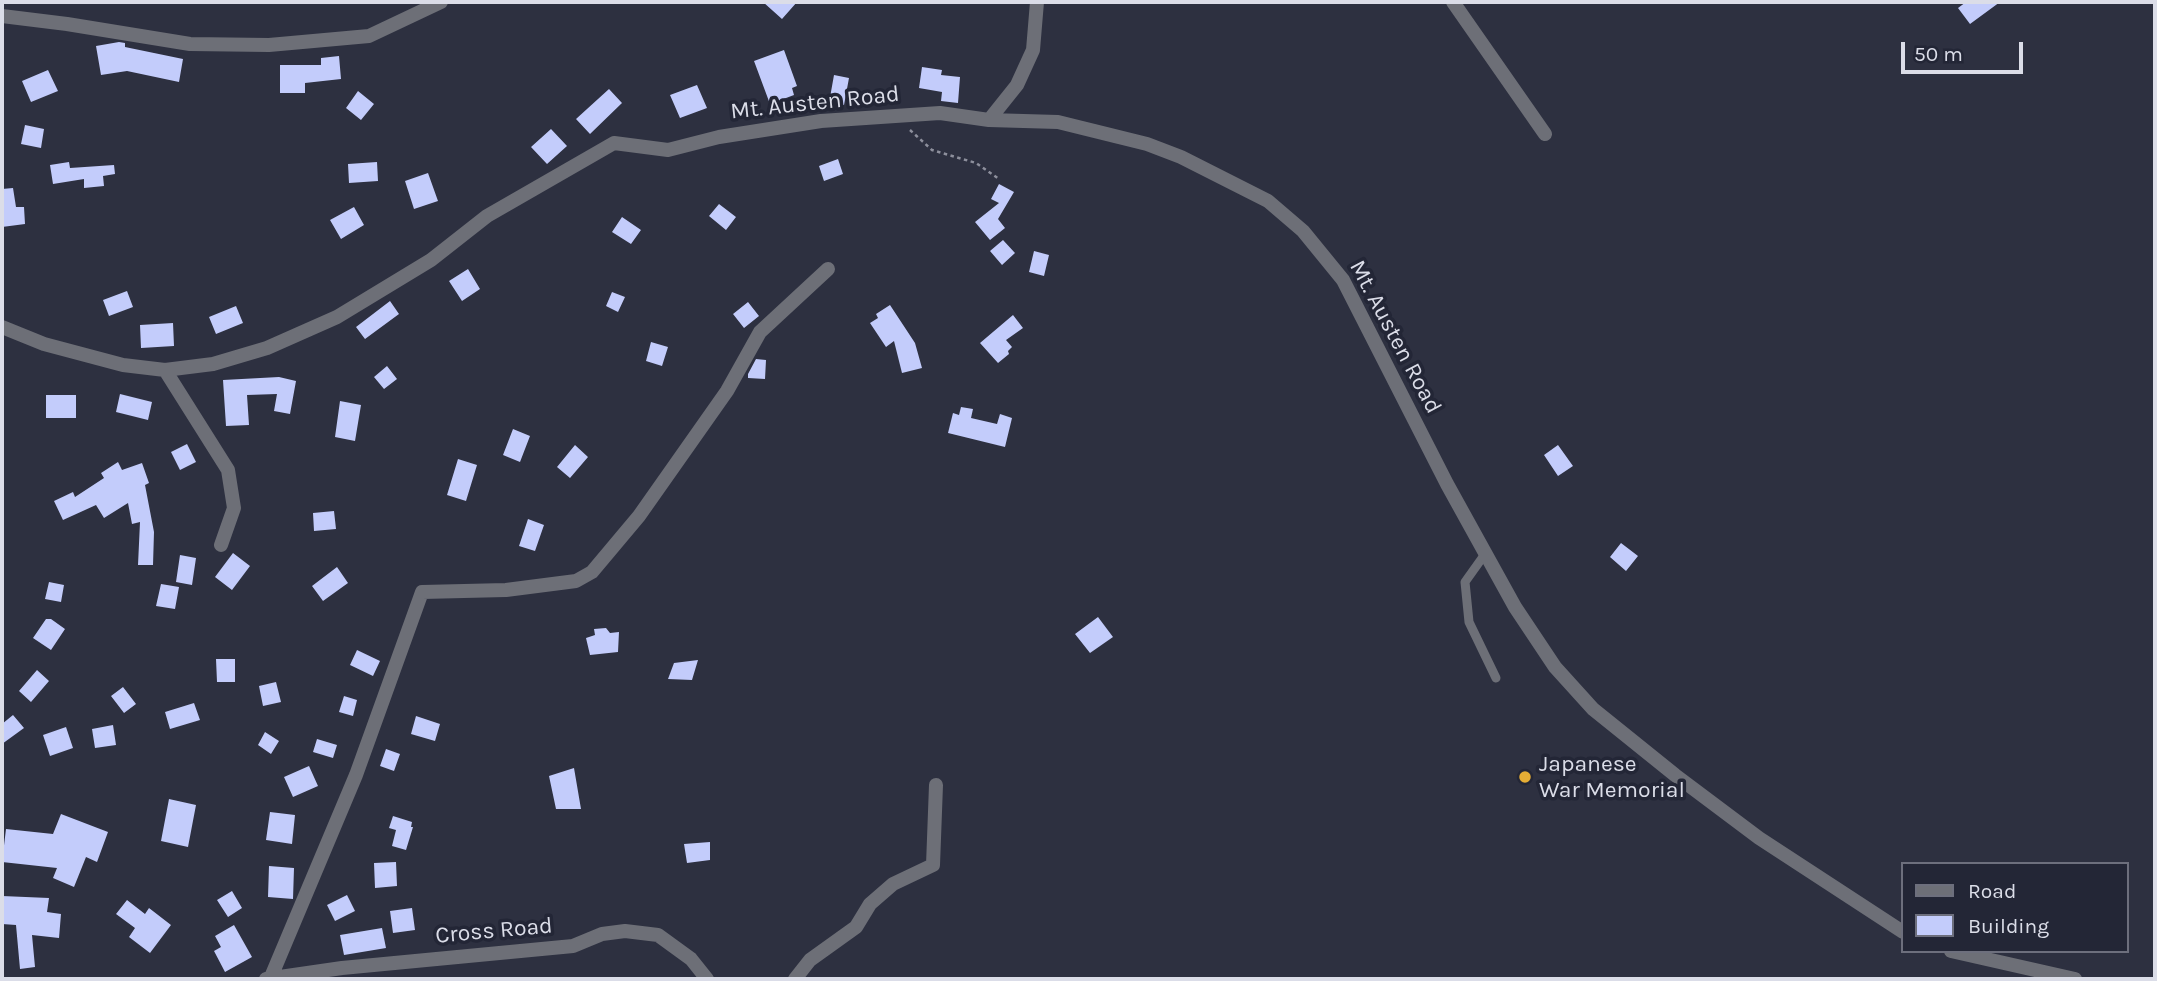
<!DOCTYPE html>
<style>
body{margin:0}
#map{position:relative;width:2157px;height:981px;overflow:hidden;background:#2d3040;font-family:Karla,sans-serif}
canvas{display:block}
.frame{position:absolute;inset:0;border:4px solid #dbdde8;pointer-events:none}
.legend{position:absolute;left:1901px;top:862px;width:228px;height:91px;box-sizing:border-box;background:#232636;border:2px solid #6d6f7d;margin:0;padding:9px 12px;list-style:none;font-size:21px;color:#dbdde8}
.legend li{display:flex;align-items:center;gap:14px;height:35px}
.legend b{width:35px;border:2px solid #6d6f7d}
.scale{position:absolute;left:1901px;top:42px;width:122px;height:32px;box-sizing:border-box;border:4px solid #dbdde8;border-top:0;padding-left:9px;font-size:21px;line-height:24px;white-space:nowrap;color:#dbdde8;-webkit-text-stroke:5px #232636;paint-order:stroke}
</style>
<div id="map">
<canvas width="2157" height="981"></canvas>
<div class="frame"></div>
<ul class="legend">
<li><b style="height:9px;background:#6d6f77"></b>Road</li>
<li><b style="height:19px;background:#c3ccfb"></b>Building</li>
</ul>
<div class="scale">50 m</div>
</div>
<script>
const ctx = document.querySelector('canvas').getContext('2d');
ctx.lineJoin = 'round';
function fillPath(path, color) {
  ctx.fillStyle = color;
  ctx.fill(path, 'evenodd');
}
function poly(rows) {
  const path = new Path2D();
  for (const r of rows) {
    path.moveTo(r[0], r[1]);
    for (let i = 2; i < r.length; i += 2) path.lineTo(r[i], r[i + 1]);
  }
  return path;
}
function stroke(path, color, width, dash) {
  ctx.strokeStyle = color;
  ctx.lineWidth = width;
  ctx.lineCap = dash ? 'butt' : 'round';
  ctx.setLineDash(dash || []);
  ctx.stroke(path);
}
function write(font, color, halo, rows, align = 'center') {
  ctx.font = font + ' Karla,sans-serif';
  ctx.lineWidth = 7;
  ctx.setLineDash([]);
  ctx.textBaseline = 'middle';
  ctx.strokeStyle = halo;
  ctx.fillStyle = color;
  for (const [text, x, y, turn = 0] of rows) {
    ctx.save();
    ctx.translate(x, y);
    ctx.rotate((+turn || 0) * Math.PI / 180);
    ctx.textAlign = isNaN(turn) ? turn : align;
    if (halo) ctx.strokeText(text, 0, 0);
    ctx.fillText(text, 0, 0);
    ctx.restore();
  }
}
fillPath(poly([
 [763,2,797,2,782,19],
 [1966,2,2000,2,1970,24,1958,8],
 [119,42,125,43,125,47,183,59,179,82,127,71,101,75,96,46],
 [784,50,797,86,792,88,794,95,770,104,754,61],
 [339,56,341,79,305,83,305,93,280,93,280,65,321,65,321,58],
 [922,67,942,70,941,75,960,77,958,103,941,101,942,92,919,88],
 [48,70,58,91,31,102,22,81],
 [834,75,849,78,844,105,829,103],
 [697,85,707,108,680,118,670,95],
 [609,89,622,103,590,134,576,119],
 [358,91,374,104,361,120,346,108],
 [25,125,44,129,41,148,21,144],
 [551,129,567,146,547,164,531,147],
 [838,159,843,174,824,181,819,166],
 [69,162,70,168,114,165,115,174,103,176,104,186,84,188,84,179,53,184,50,165],
 [377,162,378,181,349,183,348,164],
 [428,173,438,201,414,209,405,181],
 [999,184,1014,192,998,219,1005,228,990,240,975,222,999,203,991,199],
 [13,188,16,207,24,207,25,224,2,227,2,189],
 [719,204,736,217,726,230,709,216],
 [354,207,364,225,341,239,330,220],
 [622,217,641,230,631,244,612,232],
 [1003,240,1015,253,1002,265,990,251],
 [1034,251,1049,255,1044,276,1029,272],
 [468,269,480,289,462,301,449,281],
 [127,291,133,307,109,316,103,300],
 [612,292,625,297,618,312,606,306],
 [390,301,399,314,365,339,356,327],
 [748,302,759,316,744,328,733,314],
 [890,305,915,343,922,368,902,373,894,341,886,347,870,323,878,318,876,314],
 [236,306,243,323,216,334,209,317],
 [1013,315,1023,328,1006,340,1012,347,1008,351,1009,354,998,363,980,343],
 [173,323,174,346,141,348,140,325],
 [651,342,668,347,662,366,646,361],
 [756,359,766,360,765,379,748,378,748,374],
 [387,366,397,379,384,389,374,377],
 [279,377,296,381,290,414,274,411,277,394,247,395,249,425,226,426,223,380],
 [120,394,152,402,148,420,116,412],
 [46,395,76,395,76,418,46,418],
 [340,401,361,405,355,441,335,437],
 [961,407,973,409,971,418,997,424,1000,414,1012,418,1005,447,948,433,953,413,959,415],
 [513,429,530,436,520,462,503,455],
 [187,444,196,462,180,470,171,452],
 [575,445,588,457,570,478,557,467],
 [1558,445,1573,466,1558,476,1544,455],
 [458,459,477,465,466,501,447,495],
 [118,462,122,470,142,463,149,483,145,485,154,532,153,565,138,565,140,522,132,524,128,503,104,518,96,505,63,520,54,501,73,492,75,497,104,478,101,473],
 [334,511,336,529,314,531,313,513],
 [528,519,544,525,535,551,519,546],
 [1621,543,1638,556,1626,571,1610,557],
 [233,553,250,566,232,590,215,577],
 [180,555,196,558,192,585,176,582],
 [337,567,348,583,323,601,312,586],
 [49,582,64,585,61,602,45,599],
 [161,584,179,587,175,609,156,606],
 [1098,617,1113,637,1090,653,1075,634],
 [46,619,51,619,65,629,51,650,33,638],
 [606,628,610,633,619,632,618,652,590,655,586,638,595,635,594,629],
 [357,650,380,661,373,676,350,665],
 [216,659,235,659,235,682,217,682],
 [698,660,692,680,668,679,674,663],
 [37,670,49,681,31,702,19,691],
 [276,682,281,702,263,706,259,686],
 [123,687,136,704,124,713,111,696],
 [344,696,357,700,353,716,339,712],
 [194,703,200,720,170,729,165,712],
 [13,715,24,728,2,744,2,724],
 [416,716,440,724,435,741,411,734],
 [113,725,116,745,95,748,92,729],
 [66,727,73,748,50,756,43,735],
 [265,732,279,741,271,754,258,745],
 [317,739,337,745,333,758,313,752],
 [386,749,400,754,394,771,380,766],
 [309,766,318,786,293,797,284,777],
 [574,768,581,809,556,809,549,776],
 [169,799,196,805,188,847,161,841],
 [270,812,295,815,292,844,266,840],
 [61,814,108,832,97,862,86,857,74,887,53,878,57,868,2,862,6,829,53,834],
 [393,816,412,822,411,827,413,827,406,850,392,846,396,830,389,828],
 [710,842,710,860,687,863,684,844],
 [396,862,397,886,375,888,374,863],
 [269,866,294,868,293,899,268,897],
 [232,891,242,908,228,917,217,900],
 [347,895,355,911,335,921,327,905],
 [2,896,49,898,47,912,61,914,59,938,32,935,35,967,20,969,16,925,2,924],
 [127,900,145,914,149,908,171,925,150,953,129,937,135,928,116,914],
 [412,908,415,930,393,933,390,911],
 [234,925,252,957,225,972,214,951,221,947,215,936],
 [382,928,386,948,344,955,340,935]
]), '#c3ccfb');
stroke(poly([
 [910,130,932,150,976,163,999,179]
]), '#8d8f9c', 2.5, [3.5, 3.5]);
stroke(poly([
 [1485,554,1465,582,1469,622,1496,678]
]), '#6d6f77', 9);
stroke(poly([
 [1453,2,1545,134],
 [2,16,67,24,190,44,269,45,369,36,441,2],
 [989,120,1017,85,1033,50,1037,2],
 [2,327,44,344,123,365,165,370,213,364,267,348,337,317,431,260,487,216,614,143,668,150,719,137,821,121,940,113,989,120,1058,122,1147,144,1181,157,1268,201,1303,231,1343,280,1447,484,1515,607,1555,667,1593,709,1675,775,1759,838,1903,932],
 [165,370,228,470,234,508,221,545],
 [1951,951,2075,979],
 [271,977,356,775,422,592,506,590,576,581,592,572,639,516,727,391,760,332,828,269],
 [266,979,342,968,573,946,602,934,625,931,658,935,691,959,707,979],
 [795,979,810,960,856,927,870,904,893,884,933,865,936,785]
]), '#6d6f77', 14);
for (const [x, y, r, color] of [
 [1525,777,7,"#e5ad35"]
]) {
  const dot = new Path2D();
  dot.arc(x, y, r, 0, 2 * Math.PI);
  ctx.fillStyle = color;
  ctx.fill(dot);
  stroke(dot, '#232636', 2.5);
}
write('23px', '#dbdde8', '#232636', [
 ["Mt. Austen Road",815,103,-6],
 ["Mt. Austen Road",1395,337,62],
 ["Cross Road",494,931,-5]
]);
write('23px', '#dbdde8', '#232636', [
 ["Japanese",1539,764],
 ["War Memorial",1539,790]
], 'left');
</script>
